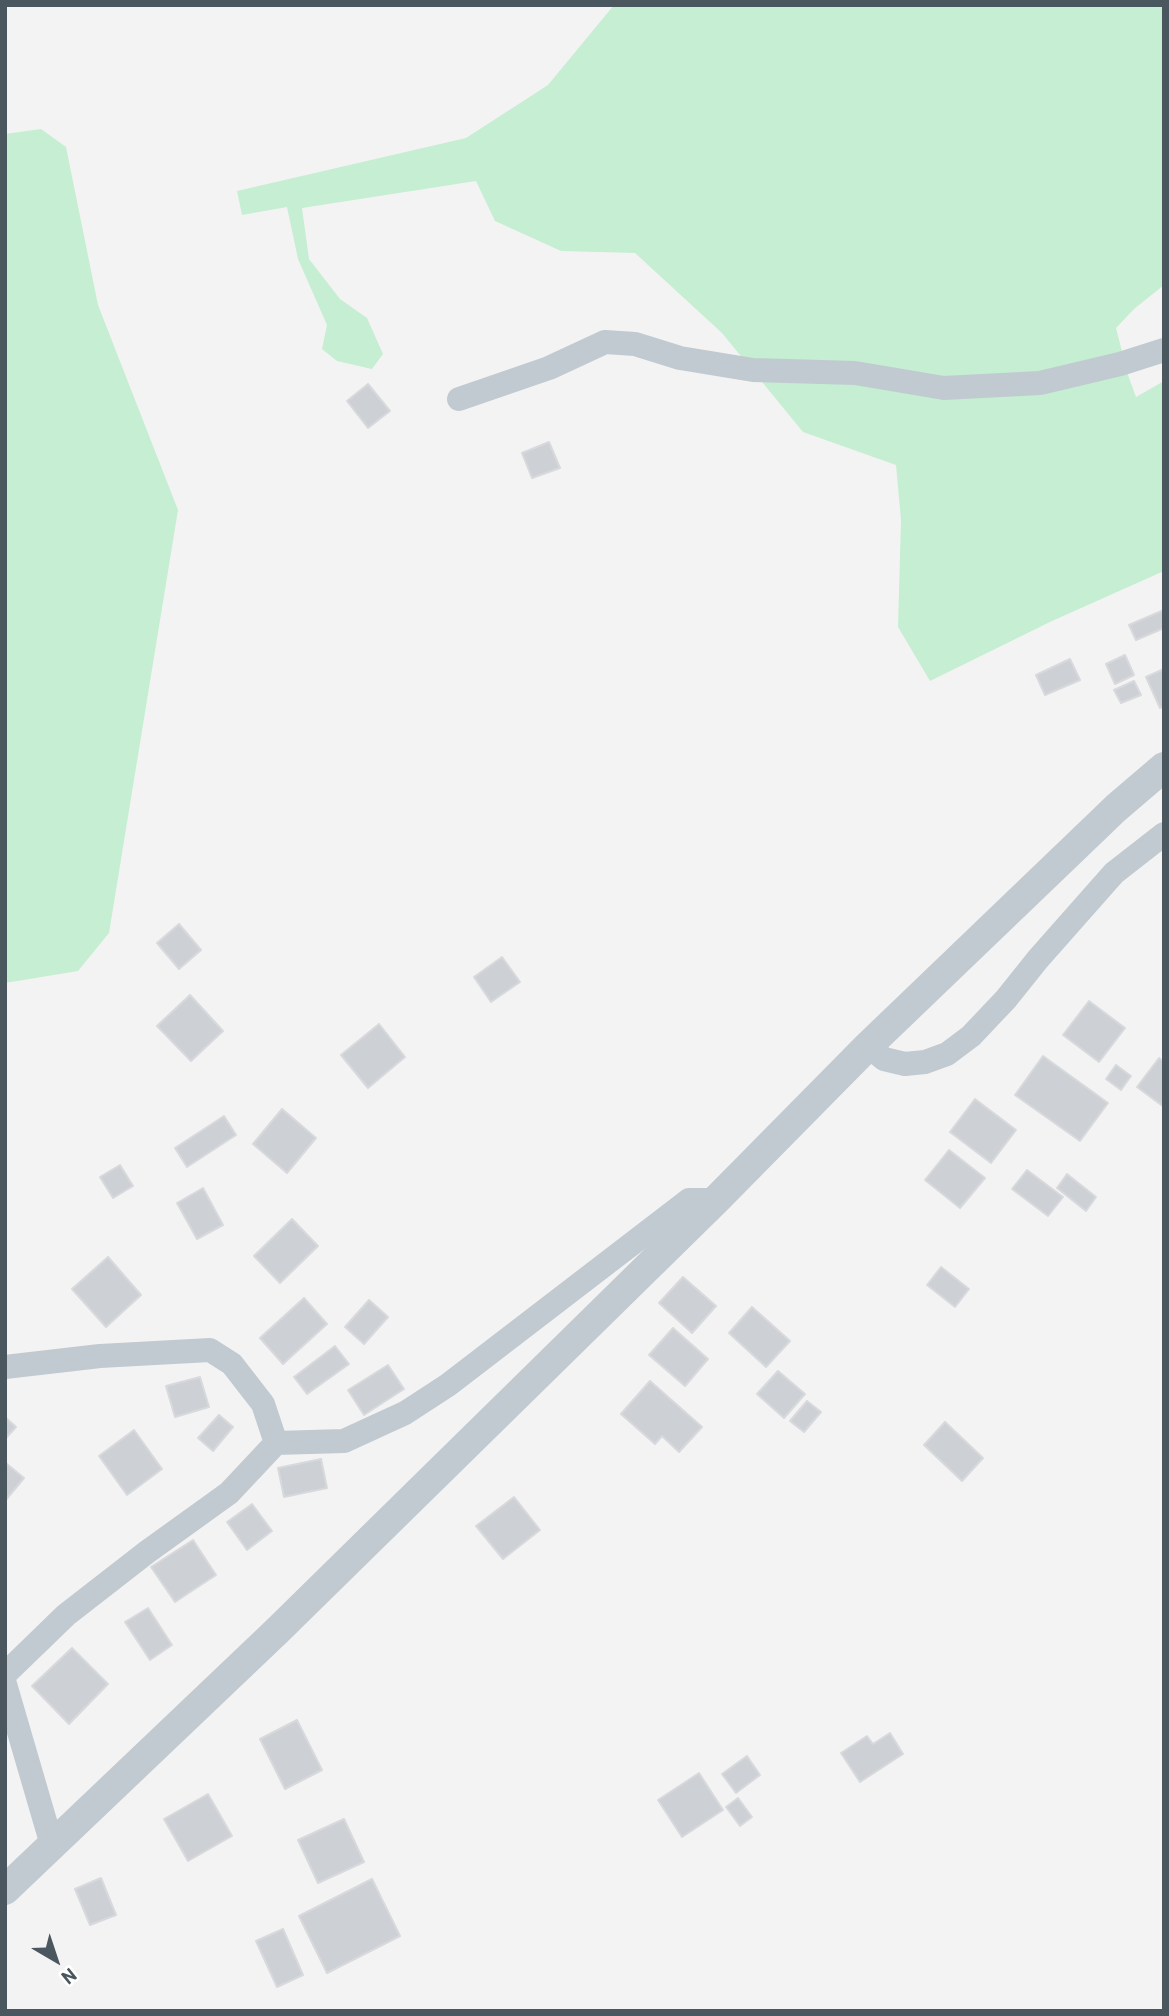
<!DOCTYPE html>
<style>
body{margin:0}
#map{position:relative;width:1169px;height:2016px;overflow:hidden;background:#f4f3f3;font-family:Barlow,sans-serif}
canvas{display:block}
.frame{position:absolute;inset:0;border:7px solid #4b575f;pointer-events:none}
.north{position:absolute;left:21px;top:1925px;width:70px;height:70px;-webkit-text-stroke:5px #fff;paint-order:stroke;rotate:141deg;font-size:19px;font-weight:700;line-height:28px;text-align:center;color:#4b575f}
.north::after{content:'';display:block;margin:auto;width:24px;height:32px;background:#4b575f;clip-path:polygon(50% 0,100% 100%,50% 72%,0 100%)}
</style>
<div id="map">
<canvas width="1169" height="2016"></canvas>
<div class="frame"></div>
<div class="north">N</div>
</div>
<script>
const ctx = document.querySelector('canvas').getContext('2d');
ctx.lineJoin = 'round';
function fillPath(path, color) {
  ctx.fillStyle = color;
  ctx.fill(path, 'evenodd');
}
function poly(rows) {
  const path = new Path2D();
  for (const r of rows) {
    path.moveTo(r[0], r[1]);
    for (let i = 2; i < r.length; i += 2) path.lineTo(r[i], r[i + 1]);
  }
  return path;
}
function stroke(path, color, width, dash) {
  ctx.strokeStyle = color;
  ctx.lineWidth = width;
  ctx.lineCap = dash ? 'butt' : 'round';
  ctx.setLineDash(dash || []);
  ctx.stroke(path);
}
fillPath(poly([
 [614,5,1164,5,1164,285,1134,309,1116,328,1128,375,1136,397,1164,381,1164,571,1052,621,930,681,898,627,901,520,896,465,803,432,722,333,635,253,561,251,495,221,476,181,302,208,309,259,340,299,367,318,383,354,372,369,337,361,322,349,327,325,298,259,287,207,242,215,237,191,466,138,548,85],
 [41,129,66,147,98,305,178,510,109,933,78,971,5,983,5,134]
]), '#c5eed2');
const building = poly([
 [368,384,390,411,368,428,347,401,368,384],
 [549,442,560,468,532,478,522,453,549,442],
 [1164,610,1164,628,1136,640,1129,625,1164,610],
 [1125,655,1134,675,1115,684,1106,664,1125,655],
 [1070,659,1080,680,1045,695,1036,675,1070,659],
 [1164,669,1164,707,1160,708,1146,677,1164,669],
 [1134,681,1141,695,1121,703,1114,690,1134,681],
 [179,924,201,950,179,969,157,943,179,924],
 [502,957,520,982,491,1002,474,977,502,957],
 [190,995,223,1031,191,1061,157,1026,190,995],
 [1089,1001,1125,1028,1099,1062,1063,1035,1089,1001],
 [379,1024,405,1057,368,1088,341,1055,379,1024],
 [1043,1056,1108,1103,1080,1141,1015,1095,1043,1056],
 [1159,1058,1164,1062,1164,1107,1137,1087,1159,1058],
 [1116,1065,1131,1076,1121,1090,1106,1079,1116,1065],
 [975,1099,1016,1130,991,1163,950,1132,975,1099],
 [282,1109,316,1138,287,1173,253,1144,282,1109],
 [224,1116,236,1135,187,1167,175,1148,224,1116],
 [949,1150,985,1178,960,1208,925,1180,949,1150],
 [120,1165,133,1186,113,1198,100,1177,120,1165],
 [1027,1170,1063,1197,1048,1216,1012,1189,1027,1170],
 [1067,1174,1096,1197,1086,1211,1057,1188,1067,1174],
 [203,1188,223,1225,197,1239,177,1203,203,1188],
 [292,1219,318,1246,280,1283,254,1256,292,1219],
 [108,1257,141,1295,106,1327,72,1289,108,1257],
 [941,1267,969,1289,955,1307,927,1285,941,1267],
 [683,1277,716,1306,692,1333,659,1303,683,1277],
 [304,1298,327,1324,283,1364,260,1338,304,1298],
 [369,1300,388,1317,364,1344,345,1327,369,1300],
 [752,1307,790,1341,766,1367,729,1333,752,1307],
 [673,1328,708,1359,685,1386,649,1355,673,1328],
 [335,1346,349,1364,307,1394,294,1377,335,1346],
 [388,1365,404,1389,364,1415,348,1390,388,1365],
 [778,1371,805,1394,784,1418,757,1394,778,1371],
 [200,1377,209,1407,175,1417,166,1386,200,1377],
 [650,1381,702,1427,679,1452,662,1436,655,1444,621,1414,650,1381],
 [807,1401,821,1412,804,1432,790,1421,807,1401],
 [219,1415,233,1427,213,1451,198,1438,219,1415],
 [5,1417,16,1427,5,1439,5,1417],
 [945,1422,983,1458,962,1481,924,1445,945,1422],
 [134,1430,162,1469,127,1495,99,1456,134,1430],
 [321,1459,327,1488,284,1497,278,1468,321,1459],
 [7,1464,24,1478,5,1501,5,1467,7,1464],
 [514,1497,540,1530,503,1559,476,1526,514,1497],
 [252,1504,272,1531,247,1550,227,1522,252,1504],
 [193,1540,216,1575,175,1602,151,1567,193,1540],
 [148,1608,172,1645,150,1660,125,1622,148,1608],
 [72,1648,108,1684,69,1724,32,1686,72,1648],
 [297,1720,322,1770,285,1789,260,1739,297,1720],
 [890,1733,903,1754,860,1782,841,1753,867,1736,873,1744,890,1733],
 [747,1756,760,1775,736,1793,722,1774,747,1756],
 [699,1773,723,1810,682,1837,658,1800,699,1773],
 [208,1794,232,1836,188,1861,164,1819,208,1794],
 [738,1798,752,1817,740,1826,726,1807,738,1798],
 [344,1819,364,1862,318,1883,298,1840,344,1819],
 [101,1878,116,1915,90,1925,75,1889,101,1878],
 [372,1879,400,1936,327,1973,299,1916,372,1879],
 [283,1929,303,1975,277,1987,256,1941,283,1929]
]);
fillPath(building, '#cdd0d4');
stroke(building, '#d7d9dd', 2);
stroke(poly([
 [459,399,549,368,605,342,635,344,680,358,753,370,855,373,944,388,1040,383,1120,364,1164,350],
 [868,1046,884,1059,905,1064,925,1062,947,1054,971,1036,1006,999,1038,959,1114,873,1164,834],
 [5,1367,100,1356,210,1350,232,1364,263,1404,276,1443],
 [5,1674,66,1615,147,1552,229,1493,276,1443,344,1441,405,1413,448,1385,689,1200,716,1200],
 [5,1684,52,1845]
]), '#c1cad0', 24);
stroke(poly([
 [5,1890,277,1631,716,1200,868,1046,1116,808,1164,767]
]), '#c1cad0', 30);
</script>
